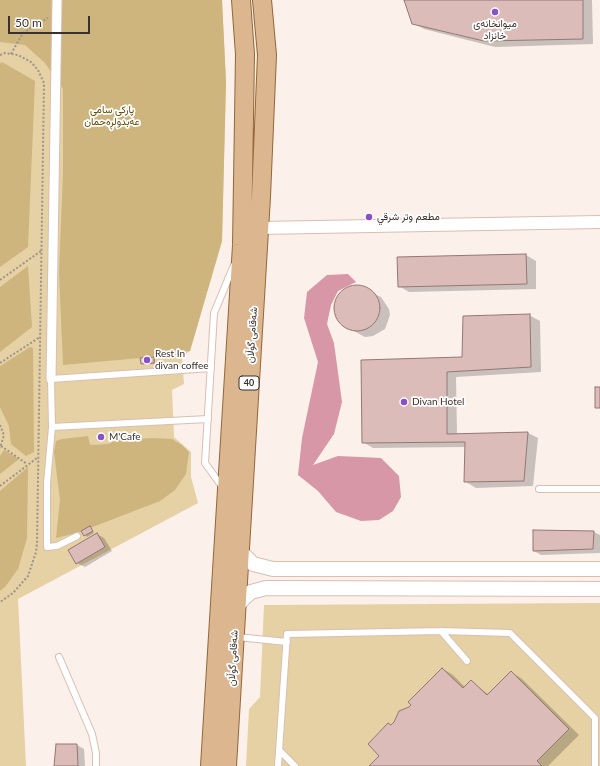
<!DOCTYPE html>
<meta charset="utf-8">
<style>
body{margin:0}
#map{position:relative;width:600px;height:766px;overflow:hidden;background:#fcf0ea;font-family:Lato,sans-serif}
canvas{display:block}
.scale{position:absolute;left:8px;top:16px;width:82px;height:18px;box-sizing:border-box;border:2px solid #3b302b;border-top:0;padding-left:5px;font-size:12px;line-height:14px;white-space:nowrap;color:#3b302b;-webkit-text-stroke:3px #fff;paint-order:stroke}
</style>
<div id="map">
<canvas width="600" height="766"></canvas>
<div class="scale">50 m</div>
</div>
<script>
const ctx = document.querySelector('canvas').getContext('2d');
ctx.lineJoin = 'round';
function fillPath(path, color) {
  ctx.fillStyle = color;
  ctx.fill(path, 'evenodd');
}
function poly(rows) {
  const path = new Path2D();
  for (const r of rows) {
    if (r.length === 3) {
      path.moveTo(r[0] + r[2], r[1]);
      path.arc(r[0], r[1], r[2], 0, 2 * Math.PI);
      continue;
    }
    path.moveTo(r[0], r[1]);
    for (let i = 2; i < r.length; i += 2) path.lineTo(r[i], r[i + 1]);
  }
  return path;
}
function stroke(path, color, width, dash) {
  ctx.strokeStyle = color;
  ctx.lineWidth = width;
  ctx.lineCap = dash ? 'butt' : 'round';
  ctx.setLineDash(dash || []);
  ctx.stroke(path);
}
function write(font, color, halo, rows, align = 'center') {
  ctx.font = font + ' Lato,Vazirmatn,sans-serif';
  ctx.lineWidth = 3.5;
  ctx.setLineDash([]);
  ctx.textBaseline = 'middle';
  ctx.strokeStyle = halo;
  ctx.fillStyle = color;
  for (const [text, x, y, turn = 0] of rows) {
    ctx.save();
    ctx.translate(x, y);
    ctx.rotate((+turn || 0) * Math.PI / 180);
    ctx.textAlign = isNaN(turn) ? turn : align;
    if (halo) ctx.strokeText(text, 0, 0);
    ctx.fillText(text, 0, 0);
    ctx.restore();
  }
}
fillPath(poly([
 [0,0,222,0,226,82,222,241,190,351,182,356,184,384,172,390,174,437,191,452,191,477,198,503,18,599,26,766,0,766],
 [600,603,600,766,246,766,249,709,260,697,264,605]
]), '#e6d1a4');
fillPath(poly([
 [0,0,222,0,226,82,222,241,190,351,140,358,63,365,59,272,63,174,63,89,45,63,25,45,0,42],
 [2,62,35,81,28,247,0,267,0,64],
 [28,266,32,327,0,352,0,287],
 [30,347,33,348,34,452,26,456,11,444,9,426,0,407,0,366],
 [88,436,90,445,108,444,117,440,153,438,172,439,182,445,189,452,186,474,175,490,160,501,77,533,56,538,60,500,54,452,56,441,62,439],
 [4,450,19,459,0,474,0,456],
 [28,467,27,538,18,569,5,587,0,591,0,491]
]), '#ceb47d');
fillPath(poly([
 [348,274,356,282,338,291,331,305,327,324,334,343,342,402,334,434,313,465,338,456,381,458,399,476,401,497,393,511,379,520,361,521,336,512,318,491,298,475,302,438,318,362,304,318,307,292,327,275]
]), '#d797a6');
fillPath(poly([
 [405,0,592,0,593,44,495,47,424,29,413,23],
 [526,255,536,261,536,289,409,292,399,286],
 [357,286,381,297,389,309,390,315,385,329,373,336,365,337,341,324,335,311,338,296,350,287],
 [529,315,540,321,541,372,456,377,457,434,528,433,538,438,533,486,476,488,466,482,466,447,373,448,363,442,463,358],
 [153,358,155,359,155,364,142,364],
 [90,527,94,533,87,537,85,535],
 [594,532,600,535,600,553,541,555,534,551],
 [97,534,104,538,112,551,85,567,77,563],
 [443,669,453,675,465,687,471,681,489,695,511,672,521,678,579,735,548,766,370,766,381,756,392,726],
 [77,745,84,749,85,766,56,766]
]), '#0003');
const building = poly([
 [404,0,583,0,583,39,484,41,412,24,404,0],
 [526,254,527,284,398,287,397,257,526,254],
 [357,308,23],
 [530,314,531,367,447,372,447,434,528,432,524,481,464,482,465,442,362,443,361,360,462,357,463,316,530,314],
 [154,357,154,363,141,364,140,358,154,357],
 [595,387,600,387,600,408,595,408,595,387],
 [90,526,93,531,84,536,81,531,90,526],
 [533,530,594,531,593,549,533,551,533,530],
 [97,533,105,547,76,564,68,550,97,533],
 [442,668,463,688,471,680,487,695,511,671,569,729,537,761,542,766,369,766,379,756,368,744,388,723,391,725,394,722,399,711,409,707,411,705,408,702,442,668],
 [56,744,77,744,78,766,54,766,56,744]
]);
fillPath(building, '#dcbcb9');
stroke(building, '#947774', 1);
const service = poly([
 [52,427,208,419],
 [223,488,205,463,214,313,234,265],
 [539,489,600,489],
 [77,536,57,546,47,547,47,483,52,427,51,379,211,368],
 [441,631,467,661],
 [237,637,287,642],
 [59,657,92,734,96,753,96,766],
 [279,750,295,766],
 [278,766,287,634,441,631,510,633,595,718,595,766]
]);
const pedestrian = poly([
 [51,379,57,0]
]);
const minor = poly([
 [259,228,600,222]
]);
const tertiary = poly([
 [240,551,253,564,273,569,600,569],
 [235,609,245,597,251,592,266,588,600,589]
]);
const primary = poly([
 [210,766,242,245,245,54,241,0],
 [227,766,261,197,267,55,262,0]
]);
stroke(service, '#dabeb1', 8);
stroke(pedestrian, '#dabeb1', 11);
stroke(minor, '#dabeb1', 14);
stroke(tertiary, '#dabeb1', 16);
stroke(primary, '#93673a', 20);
stroke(poly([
 [11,54,23,33,48,18],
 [0,55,5,53,18,55,31,62,38,70,44,83,37,544,36,552,28,576,13,593,0,602],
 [0,280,41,251],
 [0,363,40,337],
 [0,425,4,435,0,448],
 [1,446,27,464],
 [0,486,37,458]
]), '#9e928d', 2, [2, 2]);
stroke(service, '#fff', 6);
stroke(pedestrian, '#fff', 9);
stroke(minor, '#fff', 12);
stroke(tertiary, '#fff', 14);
stroke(primary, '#dbb68e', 18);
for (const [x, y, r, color] of [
 [495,12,4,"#8951c9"],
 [369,217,4,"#8951c9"],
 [147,360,4,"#8951c9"],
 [404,402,4,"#8951c9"],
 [101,437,4,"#8951c9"]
]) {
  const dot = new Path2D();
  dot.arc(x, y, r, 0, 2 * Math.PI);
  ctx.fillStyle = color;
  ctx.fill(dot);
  stroke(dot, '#fff', 1.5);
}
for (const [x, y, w] of [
 [249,383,20]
]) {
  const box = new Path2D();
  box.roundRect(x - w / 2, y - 7, w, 14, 3);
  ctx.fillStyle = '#fff';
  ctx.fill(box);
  stroke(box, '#3b302b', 1);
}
write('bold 9px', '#3b302b', null, [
 ["40",249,383]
]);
write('10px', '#3b302b', '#fff', [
 ["میوانخانەی",495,24,"center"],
 ["خانزاد",495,36,"center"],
 ["مطعم وتر شرقي",377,217],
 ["Rest In",155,354],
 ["divan coffee",155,366],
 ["Divan Hotel",412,402],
 ["M'Cafe",109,437]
], 'left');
write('10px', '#644a01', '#fff', [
 ["پارکی سامی",112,110],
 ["عەبدولڕەحمان",112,122]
]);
write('10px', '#3b302b', '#fff', [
 ["شەقامی گوڵان",252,335,-86],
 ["شەقامی گوڵان",233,658,-87]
]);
</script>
